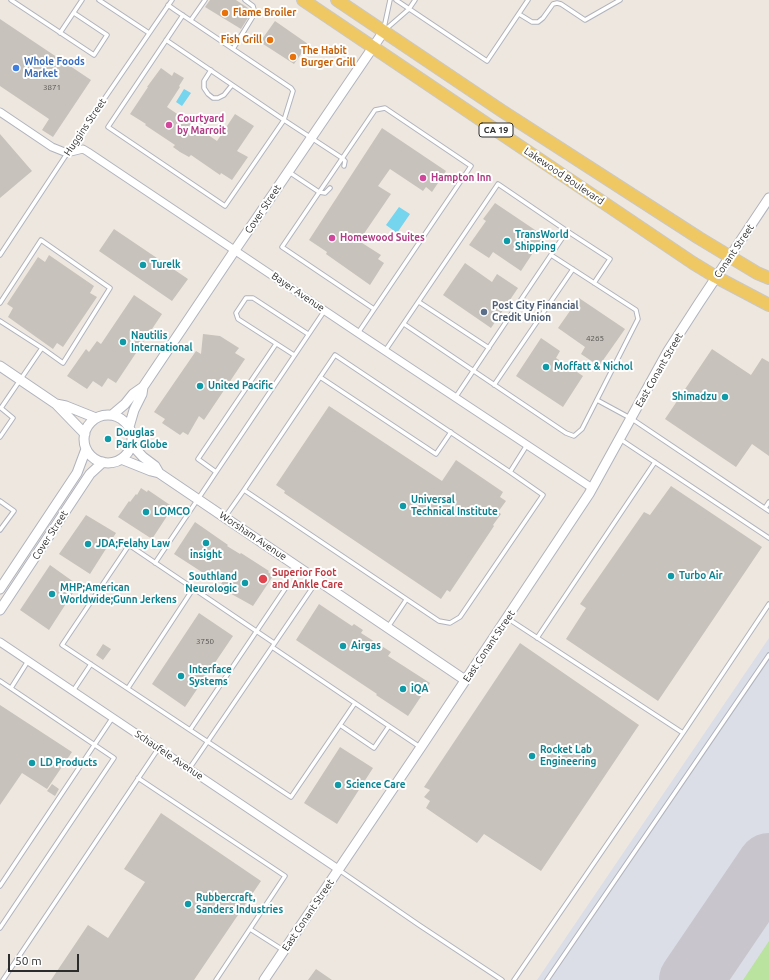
<!DOCTYPE html>
<style>
body{margin:0}
#map{position:relative;width:769px;height:980px;overflow:hidden;background:#eee7e0;font-family:Ubuntu,sans-serif}
canvas{display:block}
.scale{position:absolute;left:8px;top:954px;width:71px;height:18px;box-sizing:border-box;border:2px solid #2d2d2d;border-top:0;padding-left:5px;font-size:12px;line-height:14px;white-space:nowrap;color:#2d2d2d;-webkit-text-stroke:3px #fff;paint-order:stroke}
</style>
<div id="map">
<canvas width="769" height="980"></canvas>
<div class="scale">50 m</div>
</div>
<script>
const ctx = document.querySelector('canvas').getContext('2d');
ctx.lineJoin = 'round';
function fillPath(path, color) {
  ctx.fillStyle = color;
  ctx.fill(path, 'evenodd');
}
function poly(rows) {
  const path = new Path2D();
  for (const r of rows) {
    if (r.length === 3) {
      path.moveTo(r[0] + r[2], r[1]);
      path.arc(r[0], r[1], r[2], 0, 2 * Math.PI);
      continue;
    }
    path.moveTo(r[0], r[1]);
    for (let i = 2; i < r.length; i += 2) path.lineTo(r[i], r[i + 1]);
  }
  return path;
}
function stroke(path, color, width, dash) {
  ctx.strokeStyle = color;
  ctx.lineWidth = width;
  ctx.lineCap = dash ? 'butt' : 'round';
  ctx.setLineDash(dash || []);
  ctx.stroke(path);
}
function write(font, color, halo, rows, align = 'center') {
  ctx.font = font + ' Ubuntu,sans-serif';
  ctx.lineWidth = 4;
  ctx.setLineDash([]);
  ctx.textBaseline = 'middle';
  ctx.strokeStyle = halo;
  ctx.fillStyle = color;
  for (const [text, x, y, turn = 0] of rows) {
    ctx.save();
    ctx.translate(x, y);
    ctx.rotate((+turn || 0) * Math.PI / 180);
    ctx.textAlign = isNaN(turn) ? turn : align;
    if (halo) ctx.strokeText(text, 0, 0);
    ctx.fillText(text, 0, 0);
    ctx.restore();
  }
}
fillPath(poly([
 [769,638,769,980,537,980]
]), '#dbdee7');
fillPath(poly([
 [769,941,769,980,743,980]
]), '#b9e39e');
fillPath(poly([
 [184,89,191,93,182,106,176,102],
 [399,207,410,214,397,233,386,225]
]), '#75d4ee');
stroke(poly([
 [691,980,769,865]
]), '#c8c6cc', 64);
fillPath(poly([
 [210,0,236,0,251,10,251,13,241,29,205,7],
 [0,19,91,80,53,137,42,130,49,119,0,86],
 [275,21,308,44,294,64,260,42],
 [161,68,172,76,174,72,184,78,179,86,180,87,167,107,217,141,235,114,254,126,237,151,248,157,232,180,221,173,220,175,191,155,189,157,180,152,173,147,175,145,145,125,146,124,130,114,148,87,147,87],
 [382,128,446,171,432,192,426,187,423,191,390,169,378,186,391,194,359,241,381,255,378,259,384,263,370,285,326,254,327,252,309,240],
 [0,134,32,171,0,198],
 [495,203,544,236,521,271,493,252,489,258,469,245,486,221,483,219],
 [114,229,188,279,172,301,99,251],
 [49,255,94,286,90,293,97,297,63,347,57,343,53,349,8,317,13,308,7,304,38,257,45,262],
 [465,263,492,282,497,274,518,288,491,328,443,295],
 [134,295,162,314,116,383,108,378,102,387,93,381,87,389,67,376,86,349,89,352,97,341,101,344],
 [579,298,625,329,599,366,581,354,585,347,558,328],
 [203,334,220,336,239,348,235,353,245,359,204,420,199,416,188,435,183,432,180,435,162,423,165,419,154,412,196,351,201,354],
 [541,338,560,351,556,358,583,376,563,407,516,376],
 [712,349,751,375,762,358,769,362,769,456,752,444,736,467,665,419],
 [329,406,442,481,456,460,503,492,500,497,506,501,498,512,501,514,493,525,494,526,450,592,447,590,441,599,284,493,285,491,276,485],
 [671,486,762,547,658,701,566,639,586,608,580,604,644,512,650,515],
 [141,488,147,492,148,490,173,507,152,539,118,517,129,501,130,502,136,494,137,495],
 [86,515,116,533,90,574,59,554],
 [195,522,228,545,227,546,240,554,241,553,269,571,268,572,273,576,253,606,226,591,226,590,220,586,224,579,212,570,208,576,174,554],
 [50,565,78,585,49,630,20,610],
 [319,604,352,626,354,624,363,630,361,633,391,652,388,656,430,683,408,716,376,695,377,694,296,640],
 [199,613,233,636,185,707,152,684],
 [520,643,639,725,541,871,484,834,477,843,426,808,430,801,424,797,430,790,424,787],
 [103,644,111,649,103,660,96,655],
 [0,705,72,752,47,789,22,773,0,805],
 [340,747,373,768,337,824,304,803],
 [52,784,59,789,55,796,47,791],
 [161,813,261,881,194,980,51,980,88,925,108,938,145,882,124,869],
 [316,969,332,980,308,980]
]), '#c7c2bb');
const service = poly([
 [11,0,94,55,107,35,74,13],
 [99,0,149,33],
 [396,0,487,61,528,0],
 [168,5,175,10,291,88,293,91,284,120,225,206,108,127,183,15],
 [519,14,532,22,538,22,543,18,553,4,557,3,561,4,585,20,620,0],
 [191,20,205,0],
 [384,28,390,0],
 [386,29,409,9,415,0],
 [60,33,82,0],
 [166,40,284,120,342,158,345,161,344,166],
 [233,49,255,13,253,6,245,0],
 [211,70,204,81,204,88,208,94,213,98,218,98,224,95,232,85],
 [289,172,319,192,325,193,330,188],
 [567,231,610,259,594,283],
 [0,255,72,146,172,0],
 [419,302,489,348],
 [0,303,41,240,110,288,63,363,42,348,1,408,13,418,0,437],
 [0,321,42,348],
 [404,324,566,433,574,436,582,429,638,319,636,310,551,255],
 [358,333,471,166,385,108,375,110,282,247,374,309],
 [385,351,498,184,567,231,455,398],
 [294,355,238,319,236,313,246,298,253,298,308,334],
 [320,377,436,454,451,432],
 [494,385,573,269],
 [597,400,632,419,769,511],
 [620,439,769,538],
 [216,472,198,459,276,344],
 [510,472,335,355,244,490,439,621,450,623,460,617,543,495,510,472,527,445],
 [0,501,14,511,0,530],
 [765,508,769,502],
 [225,517,244,490],
 [155,563,325,310],
 [507,618,683,733,514,980],
 [388,627,406,600],
 [537,638,655,462],
 [274,643,129,545,62,645,291,797,355,703],
 [272,647,420,747],
 [0,681,114,758,0,928],
 [11,688,28,661],
 [128,688,193,589],
 [73,691,91,664],
 [340,725,374,748,389,726],
 [190,730,287,586],
 [683,733,769,604],
 [189,769,317,581],
 [138,778,285,876,216,980],
 [339,870,419,925,502,980],
 [0,886,113,717],
 [250,929,283,950],
 [3,980,158,749],
 [547,980,769,655]
]);
const minor = poly([
 [0,112,52,147,67,153,83,149,88,152,358,333,592,488],
 [0,642,338,869]
]);
const tertiary = poly([
 [0,366,56,404,85,434],
 [56,404,66,406,96,418],
 [112,415,125,404,133,394,143,387,235,250,384,31],
 [108,439,24],
 [129,427,134,410,142,394,143,387],
 [131,444,143,457,155,466,159,473,465,680],
 [121,459,151,471,159,473],
 [0,589,77,473,86,449],
 [0,610,90,474,103,462],
 [264,980,421,747,589,494,668,351,699,303,769,198]
]);
const primary = poly([
 [303,0,693,263,716,277,769,305],
 [337,0,502,111,699,238,757,273,769,278]
]);
stroke(service, '#b0b3bd', 5.5);
stroke(minor, '#b0b3bd', 9);
stroke(tertiary, '#b0b3bd', 11);
stroke(primary, '#c8c8c8', 14);
stroke(service, '#fff', 3.5);
stroke(minor, '#fff', 7);
stroke(tertiary, '#fff', 9);
stroke(primary, '#efc864', 12);
for (const [x, y, r, color] of [
 [225,13,4,"#e8710a"],
 [270,40,4,"#e8710a"],
 [293,57,4,"#e8710a"],
 [16,68,4,"#3f7fe0"],
 [169,125,4,"#d1479c"],
 [423,178,4,"#d1479c"],
 [332,238,4,"#d1479c"],
 [507,241,4,"#0f9aa8"],
 [143,265,4,"#0f9aa8"],
 [484,312,4,"#5c6f8a"],
 [123,342,4,"#0f9aa8"],
 [546,367,4,"#0f9aa8"],
 [200,386,4,"#0f9aa8"],
 [725,397,4,"#0f9aa8"],
 [108,439,4,"#0f9aa8"],
 [403,506,4,"#0f9aa8"],
 [146,512,4,"#0f9aa8"],
 [206,543,4,"#0f9aa8"],
 [88,544,4,"#0f9aa8"],
 [671,576,4,"#0f9aa8"],
 [263,579,5,"#e0444e"],
 [245,583,4,"#0f9aa8"],
 [52,594,4,"#0f9aa8"],
 [343,646,4,"#0f9aa8"],
 [181,676,4,"#0f9aa8"],
 [403,689,4,"#0f9aa8"],
 [532,756,4,"#0f9aa8"],
 [32,763,4,"#0f9aa8"],
 [338,785,4,"#0f9aa8"],
 [188,904,4,"#0f9aa8"]
]) {
  const dot = new Path2D();
  dot.arc(x, y, r, 0, 2 * Math.PI);
  ctx.fillStyle = color;
  ctx.fill(dot);
  stroke(dot, '#fff', 1.5);
}
write('8px', '#545250', null, [
 ["3871",52,87],
 ["4265",595,338],
 ["3750",205,641]
]);
for (const [x, y, w] of [
 [496,130,34]
]) {
  const box = new Path2D();
  box.roundRect(x - w / 2, y - 7, w, 14, 3);
  ctx.fillStyle = '#fff';
  ctx.fill(box);
  stroke(box, '#2d2d2d', 1);
}
write('bold 9px', '#2d2d2d', null, [
 ["CA 19",496,130]
]);
write('bold 10px', '#c56008', '#fff', [
 ["Flame Broiler",233,13],
 ["Fish Grill",262,40,"right"],
 ["The Habit",301,51],
 ["Burger Grill",301,63]
], 'left');
write('bold 10px', '#366cbe', '#fff', [
 ["Whole Foods",24,62],
 ["Market",24,74]
], 'left');
write('bold 10px', '#b23c85', '#fff', [
 ["Courtyard",177,119],
 ["by Marroit",177,131],
 ["Hampton Inn",431,178],
 ["Homewood Suites",340,238]
], 'left');
write('10px', '#2d2d2d', '#fff', [
 ["Huggins Street",85,127,-56],
 ["Lakewood Boulevard",564,176,34],
 ["Cover Street",263,209,-56],
 ["Conant Street",734,251,-56],
 ["Bayer Avenue",298,292,34],
 ["East Conant Street",659,370,-60],
 ["Cover Street",50,535,-57],
 ["Worsham Avenue",253,536,34],
 ["East Conant Street",489,646,-56],
 ["Schaufele Avenue",169,755,34],
 ["East Conant Street",308,915,-56]
]);
write('bold 10px', '#0d838f', '#fff', [
 ["TransWorld",515,235],
 ["Shipping",515,247],
 ["Turelk",151,265],
 ["Nautilis",131,336],
 ["International",131,348],
 ["Moffatt & Nichol",554,367],
 ["United Pacific",208,386],
 ["Shimadzu",717,397,"right"],
 ["Douglas",116,433],
 ["Park Globe",116,445],
 ["Universal",411,500],
 ["Technical Institute",411,512],
 ["LOMCO",154,512],
 ["JDA;Felahy Law",96,544],
 ["insight",206,555,"center"],
 ["Turbo Air",679,576],
 ["Southland",237,577,"right"],
 ["Neurologic",237,589,"right"],
 ["MHP;American",60,588],
 ["Worldwide;Gunn Jerkens",60,600],
 ["Airgas",351,646],
 ["Interface",189,670],
 ["Systems",189,682],
 ["iQA",411,689],
 ["Rocket Lab",540,750],
 ["Engineering",540,762],
 ["LD Products",40,763],
 ["Science Care",346,785],
 ["Rubbercraft,",196,898],
 ["Sanders Industries",196,910]
], 'left');
write('bold 10px', '#4e5e75', '#fff', [
 ["Post City Financial",492,306],
 ["Credit Union",492,318]
], 'left');
write('bold 10px', '#be3a42', '#fff', [
 ["Superior Foot",272,573],
 ["and Ankle Care",272,585]
], 'left');
</script>
